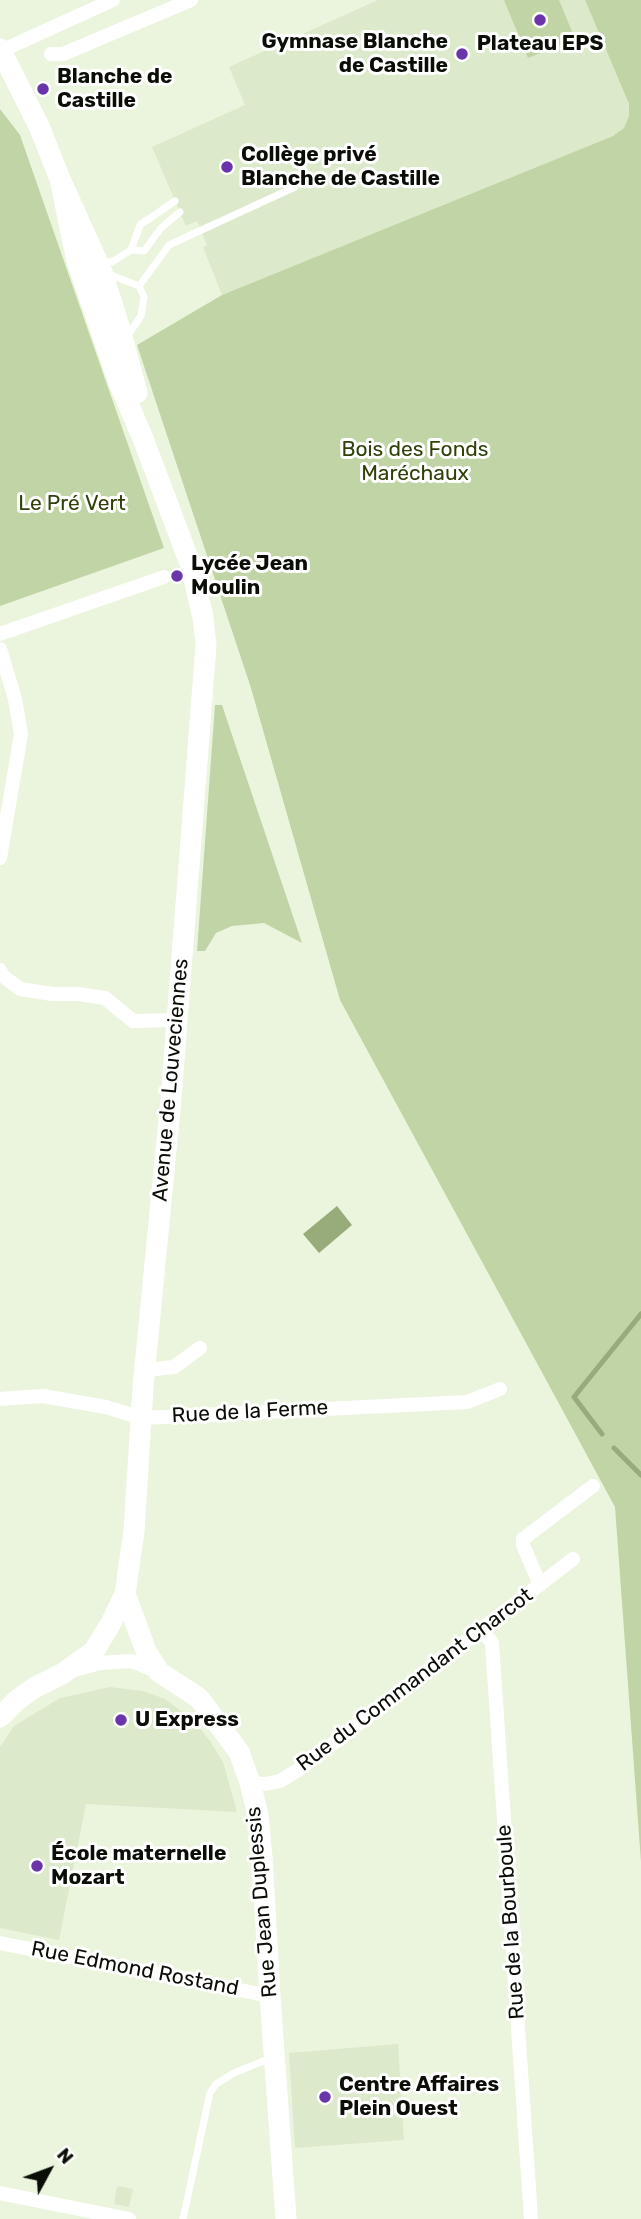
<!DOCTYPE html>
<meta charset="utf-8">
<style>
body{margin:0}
#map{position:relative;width:641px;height:2219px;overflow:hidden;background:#ebf5dd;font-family:Rubik,sans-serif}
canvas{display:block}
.north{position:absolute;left:14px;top:2135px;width:70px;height:70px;-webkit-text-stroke:5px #fff;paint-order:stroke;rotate:49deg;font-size:19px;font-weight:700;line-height:28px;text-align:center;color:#0b0e07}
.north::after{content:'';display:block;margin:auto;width:24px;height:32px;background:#0b0e07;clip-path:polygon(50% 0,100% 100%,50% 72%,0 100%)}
</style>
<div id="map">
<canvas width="641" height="2219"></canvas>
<div class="north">N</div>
</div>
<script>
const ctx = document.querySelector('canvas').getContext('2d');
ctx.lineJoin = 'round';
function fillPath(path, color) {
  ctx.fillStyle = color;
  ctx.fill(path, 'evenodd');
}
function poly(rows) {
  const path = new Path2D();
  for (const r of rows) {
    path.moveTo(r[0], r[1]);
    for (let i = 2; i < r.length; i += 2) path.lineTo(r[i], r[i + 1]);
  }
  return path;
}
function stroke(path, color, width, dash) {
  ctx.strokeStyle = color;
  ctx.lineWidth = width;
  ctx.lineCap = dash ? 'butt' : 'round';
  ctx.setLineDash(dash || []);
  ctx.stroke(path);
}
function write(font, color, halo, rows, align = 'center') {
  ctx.font = font + ' Rubik,sans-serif';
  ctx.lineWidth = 6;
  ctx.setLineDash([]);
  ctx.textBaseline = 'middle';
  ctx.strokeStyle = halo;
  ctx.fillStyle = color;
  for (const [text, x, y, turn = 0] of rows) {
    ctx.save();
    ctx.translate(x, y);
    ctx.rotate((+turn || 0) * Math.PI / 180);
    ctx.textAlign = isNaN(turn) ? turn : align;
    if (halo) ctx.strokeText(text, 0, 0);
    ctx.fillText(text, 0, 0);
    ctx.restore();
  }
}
fillPath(poly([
 [378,0,585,0,629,104,629,116,624,128,613,136,222,295,203,247,207,245,197,221,186,226,152,147,245,105,229,67],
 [110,1687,143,1691,165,1699,194,1721,210,1741,223,1762,237,1812,86,1804,59,1940,0,1928,0,1747,14,1726,60,1698],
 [398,2044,404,2140,295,2148,289,2053],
 [117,2186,133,2189,129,2207,114,2204]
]), '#dce9ca');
fillPath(poly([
 [504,0,559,0,575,39,528,58],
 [585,0,641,0,641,1862,615,1507,340,1000,251,688,137,345,222,295,613,136,624,128,629,116,629,104],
 [0,109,20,135,164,548,0,606],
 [215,705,222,705,302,943,264,923,232,926,216,933,205,951,197,951]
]), '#c1d4a5');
fillPath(poly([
 [337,1206,352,1225,319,1253,303,1234]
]), '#98ab7a');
stroke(poly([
 [602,1434,574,1397,641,1314],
 [614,1448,641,1475]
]), '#98ab7a', 5);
stroke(poly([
 [131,250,140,225,175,201],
 [101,262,112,262,131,250,144,251,161,228,180,212],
 [106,273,139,286,144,297,141,316,126,338],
 [139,286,169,245,295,187],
 [183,2219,210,2093,216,2084,234,2073,273,2057]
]), '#fff', 7);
stroke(poly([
 [1,51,113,0],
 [51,54,63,54,191,0],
 [0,634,164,577],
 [0,649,15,699,21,734,0,858],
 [0,970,3,976,20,989,52,994,78,994,105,998,133,1021,175,1020],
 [145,1370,174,1367,200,1348],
 [0,1399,43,1396,106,1407,142,1418,467,1402,500,1389],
 [540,1585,523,1545,523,1539,593,1486],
 [481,1629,492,1643,531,2219],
 [74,1670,100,1663,131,1661,159,1672],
 [250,1783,265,1784,280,1781,301,1768,573,1559],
 [0,1943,270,1996],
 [0,2193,129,2219]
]), '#fff', 14);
stroke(poly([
 [0,49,39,126,60,179,102,272,120,329,137,393],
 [125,1594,146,1651,159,1672,199,1698,239,1752,250,1783,258,1815,262,1857,270,1996,286,2219],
 [0,1717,16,1701,34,1688,62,1674,94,1651,111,1623,125,1594,134,1531,143,1387,171,1099,206,645,203,617,191,566,142,436,119,383,77,261,60,179]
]), '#fff', 21);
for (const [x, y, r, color] of [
 [540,20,7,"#6a35ab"],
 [462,54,7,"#6a35ab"],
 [43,89,7,"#6a35ab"],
 [227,167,7,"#6a35ab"],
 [177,576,7,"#6a35ab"],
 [121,1720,7,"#6a35ab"],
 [37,1866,7,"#6a35ab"],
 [325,2097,7,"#6a35ab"]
]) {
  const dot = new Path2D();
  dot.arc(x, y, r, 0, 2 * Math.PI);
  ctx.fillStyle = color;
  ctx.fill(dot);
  stroke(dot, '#fff', 2.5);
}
write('bold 21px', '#0b0e07', '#fff', [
 ["Gymnase Blanche",448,42,"right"],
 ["de Castille",448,66,"right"],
 ["Plateau EPS",540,44,"center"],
 ["Blanche de",57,77],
 ["Castille",57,101],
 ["Collège privé",241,155],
 ["Blanche de Castille",241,179],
 ["Lycée Jean",191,564],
 ["Moulin",191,588],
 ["U Express",135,1720],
 ["École maternelle",51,1854],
 ["Mozart",51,1878],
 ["Centre Affaires",339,2085],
 ["Plein Ouest",339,2109]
], 'left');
write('21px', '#2f4008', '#fff', [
 ["Bois des Fonds",415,450],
 ["Maréchaux",415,474],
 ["Le Pré Vert",72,504]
]);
write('21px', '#0b0e07', '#fff', [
 ["Avenue de Louveciennes",171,1080,-85],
 ["Rue de la Ferme",250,1412,-3],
 ["Rue du Commandant Charcot",415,1680,-37],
 ["Rue Jean Duplessis",262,1902,-95],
 ["Rue de la Bourboule",511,1922,-94],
 ["Rue Edmond Rostand",135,1969,11]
]);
</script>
